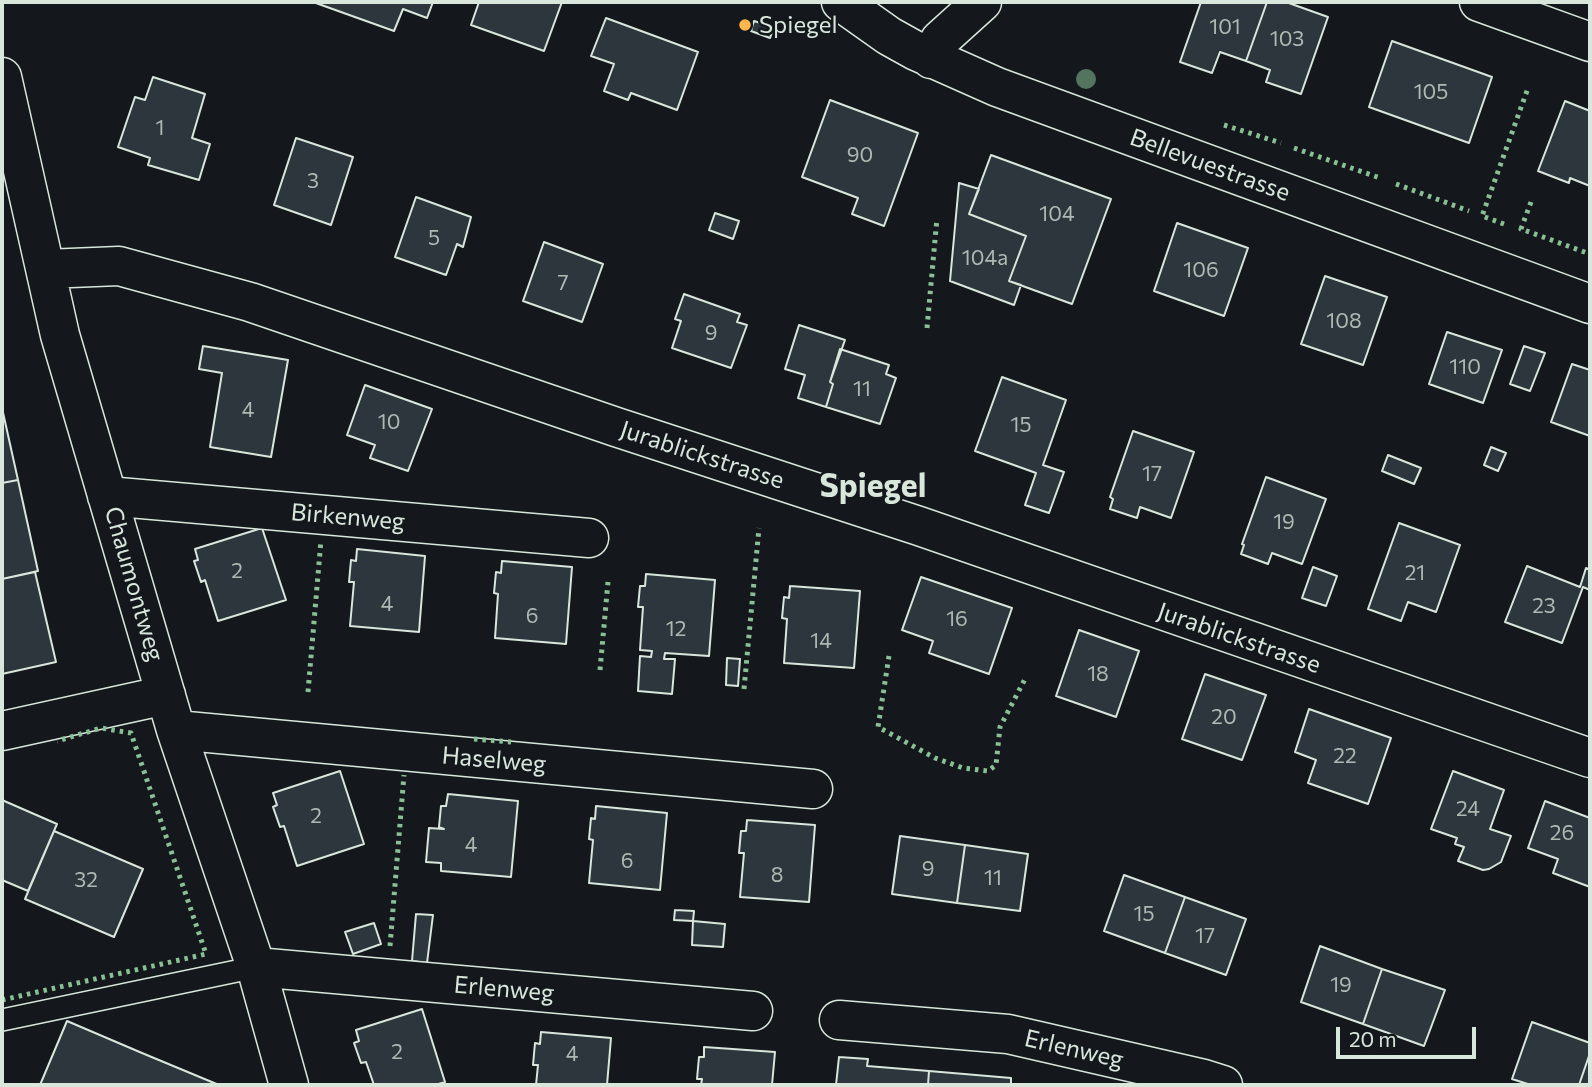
<!DOCTYPE html>
<style>
body{margin:0}
#map{position:relative;width:1592px;height:1087px;overflow:hidden;background:#14181c;font-family:Commissioner,sans-serif}
canvas{display:block}
.frame{position:absolute;inset:0;border:4px solid #d8e6dc;pointer-events:none}
.scale{position:absolute;left:1336px;top:1027px;width:140px;height:32px;box-sizing:border-box;border:4px solid #d8e6dc;border-top:0;padding-left:9px;font-size:21px;line-height:24px;white-space:nowrap;color:#d8e6dc;-webkit-text-stroke:5px #14181c;paint-order:stroke}
</style>
<div id="map">
<canvas width="1592" height="1087"></canvas>
<div class="frame"></div>
<div class="scale">20 m</div>
</div>
<script>
const ctx = document.querySelector('canvas').getContext('2d');
ctx.lineJoin = 'round';
function fillPath(path, color) {
  ctx.fillStyle = color;
  ctx.fill(path, 'evenodd');
}
function poly(rows) {
  const path = new Path2D();
  for (const r of rows) {
    path.moveTo(r[0], r[1]);
    for (let i = 2; i < r.length; i += 2) path.lineTo(r[i], r[i + 1]);
  }
  return path;
}
function stroke(path, color, width, dash) {
  ctx.strokeStyle = color;
  ctx.lineWidth = width;
  ctx.lineCap = dash ? 'butt' : 'round';
  ctx.setLineDash(dash || []);
  ctx.stroke(path);
}
function write(font, color, halo, rows, align = 'center') {
  ctx.font = font + ' Commissioner,sans-serif';
  ctx.lineWidth = 5;
  ctx.setLineDash([]);
  ctx.textBaseline = 'middle';
  ctx.strokeStyle = halo;
  ctx.fillStyle = color;
  for (const [text, x, y, turn = 0] of rows) {
    ctx.save();
    ctx.translate(x, y);
    ctx.rotate((+turn || 0) * Math.PI / 180);
    ctx.textAlign = isNaN(turn) ? turn : align;
    if (halo) ctx.strokeText(text, 0, 0);
    ctx.fillText(text, 0, 0);
    ctx.restore();
  }
}
const building = poly([
 [313,2,433,2,427,18,403,9,394,31,313,2],
 [479,2,562,2,544,51,471,25,479,2],
 [1201,2,1267,2,1246,61,1220,52,1212,73,1180,62,1201,2],
 [1267,2,1286,2,1328,17,1301,94,1266,82,1270,70,1246,61,1267,2],
 [606,18,698,52,677,110,631,93,628,100,604,91,614,64,591,56,606,18],
 [754,21,774,27,770,38,751,31,754,21],
 [1392,41,1492,77,1469,143,1369,107,1392,41],
 [153,77,205,94,192,138,210,144,199,180,148,165,150,158,118,147,135,97,145,100,153,77],
 [830,100,918,133,884,226,852,214,858,198,802,177,830,100],
 [1565,101,1590,111,1590,186,1570,178,1569,183,1538,171,1565,101],
 [296,138,353,157,331,225,274,205,296,138],
 [991,155,1111,199,1072,304,1009,281,1026,236,969,214,991,155],
 [959,183,979,189,969,214,1026,236,1009,281,1021,285,1014,305,950,281,959,183],
 [416,197,471,217,463,247,457,244,446,275,395,257,416,197],
 [715,213,739,221,733,239,709,230,715,213],
 [1177,223,1248,248,1224,316,1154,291,1177,223],
 [544,242,603,264,582,322,523,301,544,242],
 [1325,276,1387,297,1363,365,1301,344,1325,276],
 [684,294,740,314,737,322,747,325,731,368,672,348,681,321,675,319,684,294],
 [799,325,845,340,830,382,833,384,826,407,798,398,805,375,785,369,799,325],
 [1447,332,1502,350,1483,403,1429,384,1447,332],
 [203,346,288,360,271,457,210,447,222,373,199,369,203,346],
 [1524,346,1545,353,1530,391,1510,384,1524,346],
 [840,349,889,365,886,374,896,378,880,424,826,407,833,384,830,382,840,349],
 [1572,364,1590,370,1590,436,1551,422,1572,364],
 [1002,377,1066,400,1043,465,1064,472,1049,513,1025,505,1036,473,975,451,1002,377],
 [365,385,432,409,408,471,370,458,375,445,347,435,365,385],
 [2,408,18,480,2,483,2,408],
 [1133,431,1194,452,1171,518,1140,507,1137,518,1110,509,1113,499,1110,497,1133,431],
 [1491,447,1506,453,1498,471,1484,465,1491,447],
 [1388,455,1421,468,1414,484,1382,471,1388,455],
 [1266,477,1326,499,1302,564,1272,553,1268,564,1241,554,1244,545,1242,544,1266,477],
 [18,480,38,571,2,579,2,483,18,480],
 [1399,523,1460,545,1436,612,1408,602,1401,621,1368,609,1399,523],
 [262,528,286,600,218,621,205,580,201,582,194,561,198,560,195,549,262,528],
 [357,549,425,556,419,632,350,626,354,582,349,582,351,560,356,561,357,549],
 [502,561,572,567,566,644,495,638,498,594,494,593,496,572,501,573,502,561],
 [1527,566,1580,587,1586,568,1590,570,1590,590,1583,587,1562,643,1505,622,1527,566],
 [1313,567,1337,576,1326,606,1302,598,1313,567],
 [35,572,56,662,2,674,2,579,35,572],
 [646,574,715,580,709,656,665,653,664,659,675,659,672,694,638,691,640,656,651,657,652,651,640,650,643,607,638,607,640,586,645,586,646,574],
 [921,577,1012,608,989,674,929,653,933,641,902,630,921,577],
 [790,586,860,591,854,668,784,663,787,619,782,618,784,597,789,598,790,586],
 [1079,630,1139,651,1116,717,1056,696,1079,630],
 [727,658,740,659,738,686,726,685,727,658],
 [1205,674,1266,695,1242,760,1182,739,1205,674],
 [1309,709,1391,738,1368,804,1308,783,1316,760,1295,752,1309,709],
 [340,771,364,844,297,866,284,826,280,827,273,807,277,805,273,793,340,771],
 [1453,771,1504,790,1490,829,1511,836,1501,862,1489,869,1483,870,1458,861,1464,847,1455,844,1457,838,1431,829,1453,771],
 [448,794,518,801,511,877,441,871,441,863,426,862,429,828,444,829,439,827,441,806,446,806,448,794],
 [2,800,57,824,28,891,2,880,2,800],
 [1545,801,1590,818,1590,887,1553,873,1558,859,1528,848,1545,801],
 [596,806,667,813,660,890,589,883,593,840,589,839,591,818,595,819,596,806],
 [747,820,815,825,809,902,740,897,744,853,739,853,741,831,746,831,747,820],
 [54,831,143,869,114,937,25,899,54,831],
 [900,836,965,845,957,903,892,894,900,836],
 [965,845,1028,854,1020,911,957,903,965,845],
 [1124,875,1185,897,1165,953,1104,931,1124,875],
 [1185,897,1246,919,1226,975,1165,953,1185,897],
 [675,910,694,911,693,921,674,920,675,910],
 [416,914,433,915,427,963,412,961,416,914],
 [693,921,725,924,723,947,692,945,693,921],
 [374,923,381,944,353,954,345,932,374,923],
 [1320,946,1382,969,1363,1024,1301,1002,1320,946],
 [1382,969,1445,990,1424,1046,1363,1024,1382,969],
 [422,1009,445,1082,435,1085,374,1085,366,1062,361,1063,354,1043,359,1041,356,1030,422,1009],
 [67,1021,142,1053,219,1085,40,1085,67,1021],
 [1532,1022,1590,1043,1590,1053,1579,1085,1531,1085,1512,1079,1532,1022],
 [541,1032,611,1038,607,1085,536,1085,538,1065,533,1065,535,1043,540,1044,541,1032],
 [704,1047,775,1052,772,1085,701,1085,702,1079,697,1079,699,1057,704,1057,704,1047],
 [1590,1053,1590,1085,1579,1085,1590,1053],
 [839,1057,868,1059,867,1066,929,1071,928,1085,836,1085,839,1057],
 [929,1071,1011,1078,1011,1085,928,1085,929,1071]
]);
fillPath(building, '#2c363c');
stroke(building, '#d8e6dc', 2);
const service = poly([
 [2,1020,256,967]
]);
const minor = poly([
 [841,2,889,36,916,51,997,87,1590,304],
 [1479,2,1590,42],
 [931,59,940,40,982,2],
 [2,77,60,335,176,730,256,967,289,1085],
 [46,269,119,266,250,302,616,427,919,526,1590,758],
 [107,496,589,538],
 [176,730,813,789],
 [2,731,166,695],
 [256,967,753,1011],
 [839,1020,1008,1034,1204,1079,1223,1085]
]);
stroke(service, '#d8e6dc', 24);
stroke(minor, '#d8e6dc', 41);
stroke(service, '#14181c', 21);
stroke(minor, '#14181c', 38);
stroke(poly([
 [1224,125,1281,143],
 [1294,148,1380,178],
 [1396,184,1469,211],
 [1531,202,1521,229,1590,254],
 [1504,224,1482,216,1528,88],
 [927,328,937,218],
 [889,656,878,727,935,758,963,768,988,771,996,765,1000,727,1026,677],
 [600,670,608,582],
 [744,689,759,528],
 [308,692,321,540],
 [474,739,511,742],
 [390,946,404,775],
 [2,1000,206,954,131,733,101,728,57,741]
]), '#8ac095', 5, [3.5, 5]);
ctx.fillStyle = '#55745f';
for (const [x, y] of [
 [1086,79]
]) {
  ctx.beginPath();
  ctx.arc(x, y, 10, 0, 2 * Math.PI);
  ctx.fill();
}
for (const [x, y, r, color] of [
 [745,25,7,"#ffb74d"]
]) {
  const dot = new Path2D();
  dot.arc(x, y, r, 0, 2 * Math.PI);
  ctx.fillStyle = color;
  ctx.fill(dot);
  stroke(dot, '#14181c', 2.5);
}
write('21px', '#adbab4', null, [
 ["101",1225,27],
 ["103",1287,39],
 ["105",1431,92],
 ["1",160,128],
 ["90",860,155],
 ["3",313,181],
 ["104",1057,214],
 ["5",434,238],
 ["104a",985,258],
 ["106",1201,270],
 ["7",563,283],
 ["108",1344,321],
 ["9",711,333],
 ["110",1465,367],
 ["11",862,389],
 ["4",248,410],
 ["10",389,422],
 ["15",1021,425],
 ["17",1152,474],
 ["19",1284,522],
 ["2",237,571],
 ["21",1415,573],
 ["4",387,604],
 ["23",1544,606],
 ["6",532,616],
 ["16",957,619],
 ["12",676,629],
 ["14",821,641],
 ["18",1098,674],
 ["20",1224,717],
 ["22",1345,756],
 ["24",1468,809],
 ["2",316,816],
 ["26",1562,833],
 ["4",471,845],
 ["6",627,861],
 ["9",928,869],
 ["8",777,875],
 ["11",993,878],
 ["32",86,880],
 ["15",1144,914],
 ["17",1205,936],
 ["19",1341,985],
 ["2",397,1052],
 ["4",572,1054]
]);
write('24px', '#d8e6dc', '#14181c', [
 ["Spiegel",759,25]
], 'left');
write('24px', '#d8e6dc', '#14181c', [
 ["Bellevuestrasse",1210,165,20],
 ["Jurablickstrasse",702,455,18],
 ["Birkenweg",348,517,5],
 ["Chaumontweg",134,584,74],
 ["Jurablickstrasse",1239,638,19],
 ["Haselweg",494,760,5],
 ["Erlenweg",504,989,5],
 ["Erlenweg",1074,1049,13]
]);
write('bold 32px', '#d8e6dc', '#14181c', [
 ["Spiegel",873,486]
]);
</script>
